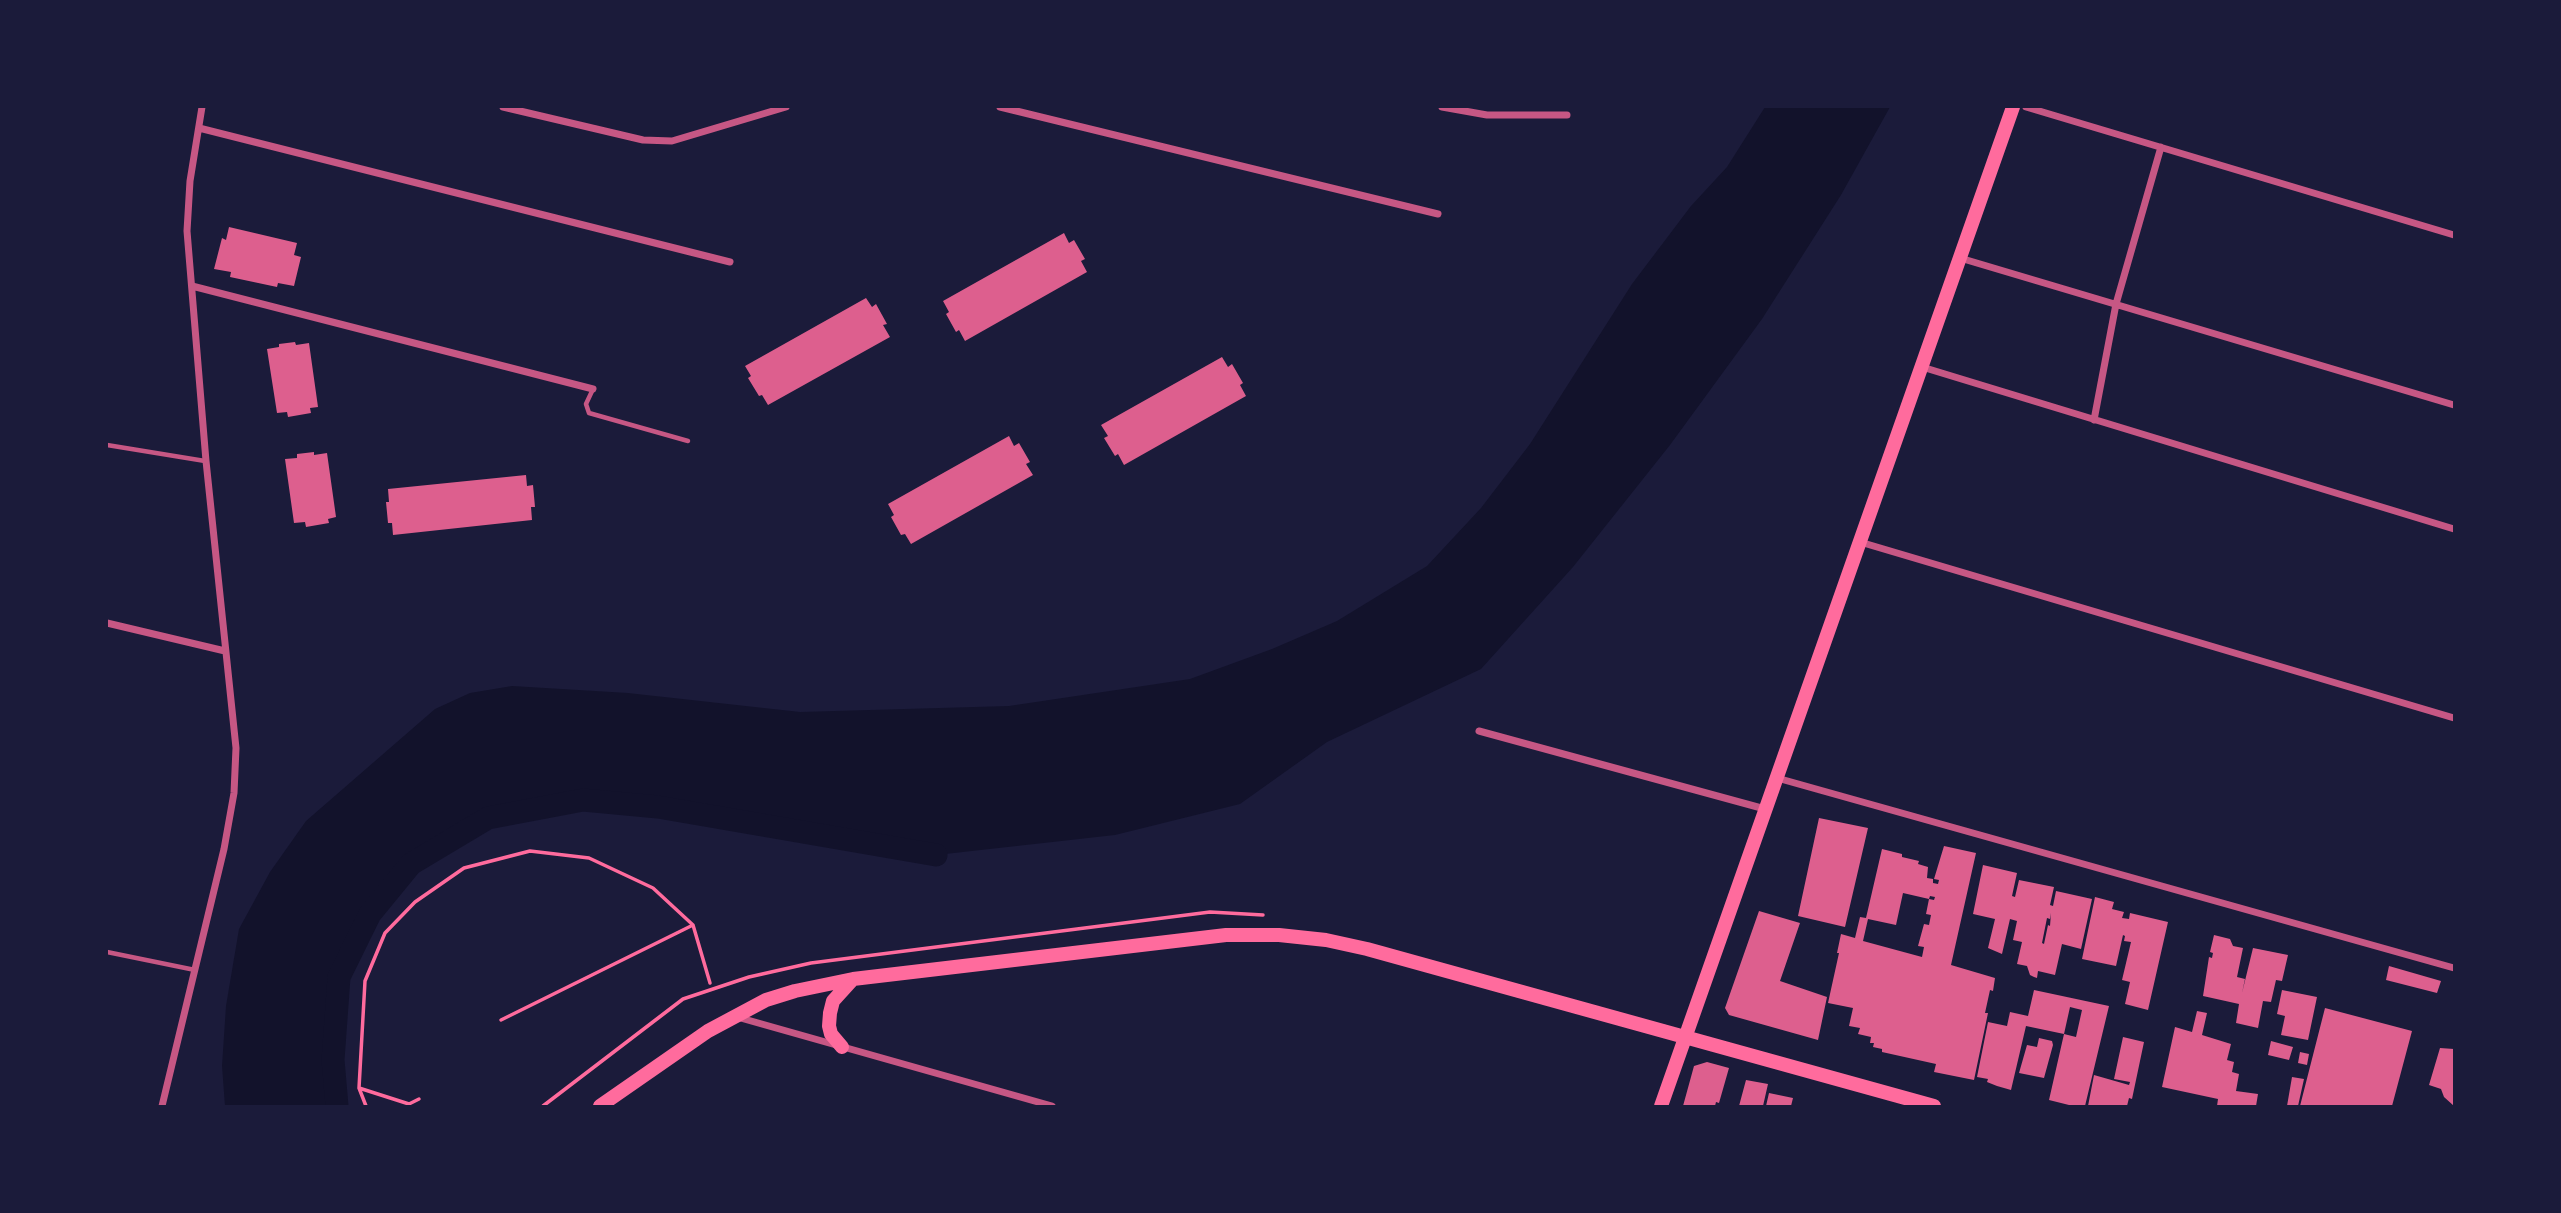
<!DOCTYPE html>
<style>
body{margin:0}
#map{position:relative;width:2561px;height:1213px;overflow:hidden;background:#1b1b3a;font-family:Quicksand,sans-serif}
canvas{display:block}
.frame{position:absolute;inset:0;border:108px solid #1b1b3a;pointer-events:none}
</style>
<div id="map">
<canvas width="2561" height="1213"></canvas>
<div class="frame"></div>
</div>
<script>
const ctx = document.querySelector('canvas').getContext('2d');
ctx.lineJoin = 'round';
function fillPath(path, color) {
  ctx.fillStyle = color;
  ctx.fill(path, 'evenodd');
}
function poly(rows) {
  const path = new Path2D();
  for (const r of rows) {
    path.moveTo(r[0], r[1]);
    for (let i = 2; i < r.length; i += 2) path.lineTo(r[i], r[i + 1]);
  }
  return path;
}
function stroke(path, color, width, dash) {
  ctx.strokeStyle = color;
  ctx.lineWidth = width;
  ctx.lineCap = dash ? 'butt' : 'round';
  ctx.setLineDash(dash || []);
  ctx.stroke(path);
}
fillPath(poly([
 [1765,107,1890,107,1841,195,1762,319,1670,445,1573,567,1481,669,1327,742,1240,804,1115,835,936,855,658,807,583,800,488,818,411,864,370,914,339,977,333,1060,337,1106,225,1106,222,1066,226,1006,239,929,270,872,306,821,435,709,470,693,512,686,628,693,800,712,1009,706,1190,679,1272,649,1337,621,1427,566,1481,508,1530,444,1632,284,1691,206,1727,167]
]), '#12122b');
stroke(poly([
 [337,1106,333,1060,339,977,370,914,411,864,488,818,583,800,658,807,936,855]
]), '#12122b', 23);
fillPath(poly([
 [229,227,297,243,294,255,301,257,294,286,278,283,277,287,230,277,231,272,214,269,222,238,226,240],
 [1064,233,1069,243,1074,240,1085,259,1081,261,1087,272,965,341,959,330,956,332,946,314,949,312,943,301],
 [866,298,872,307,876,304,887,324,883,325,890,337,768,405,762,395,759,396,748,378,751,376,745,366],
 [295,342,296,345,309,343,318,407,310,408,311,413,288,417,287,412,277,413,267,349,279,347,279,344],
 [1222,357,1228,367,1232,364,1243,383,1240,385,1246,396,1124,465,1118,454,1115,456,1104,438,1108,436,1101,425],
 [1009,436,1014,446,1019,443,1030,462,1026,464,1033,475,911,544,905,534,901,535,891,517,894,515,888,504],
 [314,452,314,455,327,453,336,517,328,519,329,523,306,527,305,522,294,523,285,459,297,458,297,454],
 [526,475,527,486,533,485,535,507,531,507,532,520,393,535,392,523,388,523,386,502,389,502,388,489],
 [1819,818,1868,828,1845,927,1798,916],
 [1944,846,1976,853,1951,965,1995,978,1993,991,1990,990,1985,1013,1988,1013,1974,1080,1934,1072,1936,1064,1882,1052,1882,1049,1873,1047,1874,1043,1870,1043,1871,1037,1858,1034,1860,1028,1849,1026,1853,1008,1828,1003,1839,953,1837,953,1841,934,1855,938,1860,917,1866,918,1882,849,1902,854,1902,857,1919,861,1918,864,1928,867,1927,878,1933,879,1933,883,1938,884,1939,880,1934,879],
 [1903,893,1929,899,1930,896,1935,897,1934,900,1929,899,1926,914,1931,915,1929,925,1924,924,1918,946,1924,947,1922,957,1863,941,1868,919,1896,925],
 [1983,865,2017,873,2012,896,2015,897,2019,880,2054,887,2050,905,2053,906,2056,891,2092,899,2081,949,2062,944,2055,975,2038,971,2037,978,2034,977,2030,975,2027,966,2017,964,2022,942,2013,940,2017,921,2010,919,2002,954,1988,948,1995,919,1973,914],
 [2051,913,2050,926,2048,925,2044,944,2042,943,2047,918,2050,919],
 [2095,897,2114,902,2112,909,2124,912,2122,918,2129,919,2130,913,2168,922,2148,1010,2125,1004,2130,982,2122,980,2131,942,2124,941,2125,936,2123,935,2116,966,2082,959],
 [1759,911,1800,923,1780,981,1827,997,1818,1040,1729,1015,1725,1008],
 [2214,935,2230,939,2233,946,2243,948,2237,977,2245,979,2242,993,2253,948,2288,955,2282,981,2276,980,2271,1002,2263,1001,2258,1028,2236,1023,2239,1004,2203,996,2209,957,2212,958,2213,953,2210,952],
 [2389,966,2441,981,2437,993,2386,980],
 [2034,990,2109,1006,2085,1106,2073,1106,2049,1100,2064,1034,2026,1026,2011,1090,1997,1086,1987,1082,1988,1079,1977,1077,1988,1022,2007,1026,2010,1012,2028,1016],
 [2070,1007,2082,1010,2076,1037,2064,1034],
 [2282,990,2317,997,2308,1040,2281,1035,2285,1016,2277,1014],
 [2325,1008,2412,1031,2392,1106,2300,1106],
 [2197,1011,2207,1013,2202,1035,2231,1044,2227,1060,2234,1062,2232,1072,2239,1074,2236,1091,2258,1094,2256,1106,2217,1106,2218,1099,2162,1087,2175,1027,2192,1032],
 [2123,1037,2144,1042,2132,1099,2129,1098,2127,1106,2088,1106,2094,1075,2129,1085,2130,1082,2114,1079],
 [2039,1038,2052,1041,2053,1045,2044,1078,2019,1073,2027,1045,2037,1047],
 [2271,1041,2293,1047,2289,1060,2268,1055],
 [2440,1048,2454,1049,2454,1106,2444,1097,2441,1089,2429,1085],
 [2300,1052,2309,1054,2307,1065,2298,1063],
 [1707,1062,1729,1068,1719,1103,1716,1102,1715,1106,1683,1106,1694,1066],
 [2292,1077,2304,1079,2298,1106,2287,1106],
 [1746,1080,1768,1084,1763,1106,1739,1106],
 [1769,1093,1793,1098,1791,1106,1766,1106]
]), '#dd5f8e');
stroke(poly([
 [501,1020,693,925],
 [359,1088,409,1104,419,1099],
 [366,1106,359,1088,365,981,385,933,415,902,464,868,530,851,589,858,653,888,693,925,710,983],
 [543,1106,683,999,749,977,811,963,1210,912,1263,915]
]), '#ff6b9d', 3.5);
stroke(poly([
 [593,389,586,404,589,413,688,441],
 [107,445,205,461],
 [107,952,195,970]
]), '#c65784', 4.5);
stroke(poly([
 [503,107,643,140,672,141,786,107],
 [1000,107,1438,214],
 [1442,107,1487,115,1567,115],
 [2026,107,2454,235],
 [199,128,730,262],
 [1960,258,2454,405],
 [192,286,593,389],
 [1922,367,2454,529],
 [2094,420,2116,304,2161,147],
 [1860,542,2454,718],
 [107,623,225,651],
 [1479,731,1765,809],
 [1777,778,2454,968],
 [737,1017,1052,1106],
 [162,1106,224,849,234,793,236,748,206,461,187,231,190,181,202,107]
]), '#c65784', 7);
stroke(poly([
 [842,1047,831,1034,829,1026,830,1013,833,1001,853,979],
 [600,1106,708,1031,766,1000,795,991,853,979,1226,935,1279,935,1326,940,1367,949,1934,1106],
 [1661,1106,2013,107]
]), '#ff6b9d', 14);
</script>
